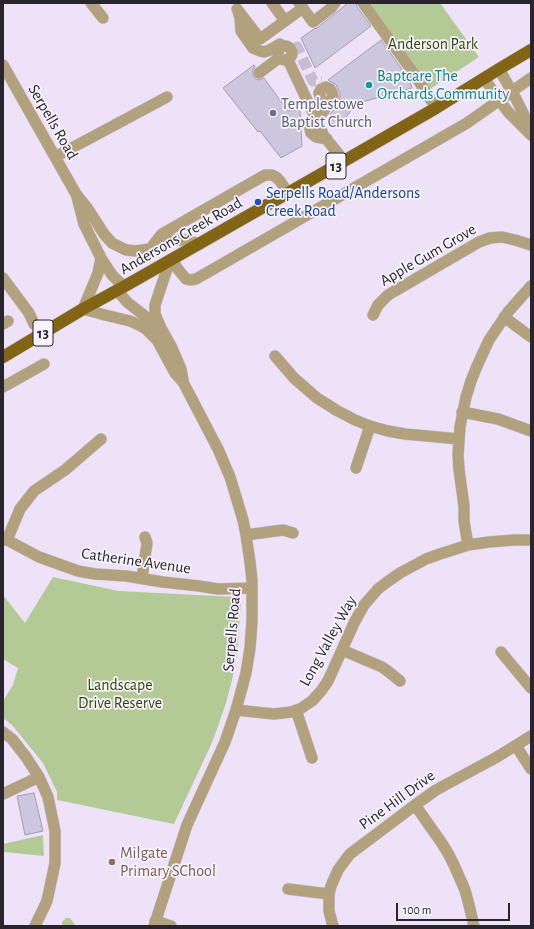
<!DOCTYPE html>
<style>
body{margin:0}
#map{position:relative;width:534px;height:929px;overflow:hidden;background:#eee2f9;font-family:"Alegreya Sans",sans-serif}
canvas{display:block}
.frame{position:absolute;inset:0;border:4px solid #29242d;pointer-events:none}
.scale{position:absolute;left:396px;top:903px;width:114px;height:18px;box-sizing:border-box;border:2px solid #29242d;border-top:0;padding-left:5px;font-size:12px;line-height:14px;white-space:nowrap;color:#29242d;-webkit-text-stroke:3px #f7f3fc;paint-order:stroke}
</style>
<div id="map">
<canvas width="534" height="929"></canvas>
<div class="frame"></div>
<div class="scale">100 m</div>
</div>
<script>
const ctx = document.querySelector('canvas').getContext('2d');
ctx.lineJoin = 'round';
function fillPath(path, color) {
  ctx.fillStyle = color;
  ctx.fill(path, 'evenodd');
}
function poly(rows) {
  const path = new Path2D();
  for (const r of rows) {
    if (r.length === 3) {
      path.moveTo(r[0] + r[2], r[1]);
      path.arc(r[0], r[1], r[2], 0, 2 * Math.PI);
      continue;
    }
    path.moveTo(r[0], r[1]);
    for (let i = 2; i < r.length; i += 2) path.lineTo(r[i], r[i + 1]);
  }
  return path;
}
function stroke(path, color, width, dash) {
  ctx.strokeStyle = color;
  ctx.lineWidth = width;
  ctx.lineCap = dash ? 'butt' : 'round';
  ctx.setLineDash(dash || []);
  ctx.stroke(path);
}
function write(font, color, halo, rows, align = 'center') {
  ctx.font = font + ' "Alegreya Sans",sans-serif';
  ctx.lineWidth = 3.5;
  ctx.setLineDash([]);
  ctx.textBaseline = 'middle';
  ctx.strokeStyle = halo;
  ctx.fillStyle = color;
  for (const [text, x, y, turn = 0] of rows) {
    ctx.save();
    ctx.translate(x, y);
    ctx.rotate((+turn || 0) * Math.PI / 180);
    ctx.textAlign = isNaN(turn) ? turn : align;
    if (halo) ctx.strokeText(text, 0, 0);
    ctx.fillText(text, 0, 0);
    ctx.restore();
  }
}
fillPath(poly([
 [367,3,440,3,479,57,430,89],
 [53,577,119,591,236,597,241,601,237,655,233,676,226,703,216,732,210,747,174,824,57,800,57,792,43,763,12,725,3,718,3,701,13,685,18,668,3,659,3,595,25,623],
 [43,835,44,856,4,852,3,856,3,844],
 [66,918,70,918,76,926,62,926,62,922]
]), '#b4ca96');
const building = poly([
 [348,3,356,3,357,7,371,26,315,68,301,38,314,29,317,28,348,3],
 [381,40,409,79,412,88,355,104,339,128,330,122,333,117,330,115,339,101,340,96,339,91,336,85,328,80,381,40],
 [254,65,255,67,253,70,252,73,254,77,256,79,259,80,264,78,288,111,300,110,302,146,281,158,260,131,258,132,223,88,254,65],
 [34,793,43,831,25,835,17,796,34,793]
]);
fillPath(building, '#ccc7df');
stroke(building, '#a29db4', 1);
stroke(poly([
 [294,49,297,47,313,81,322,81]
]), '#c7bcd0', 11, [11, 5.5]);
const minor = poly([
 [91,3,103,18],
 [272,3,285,21],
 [299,3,313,22,331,8,335,3],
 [363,3,415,75,436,108],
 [237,9,260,39,303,8],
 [238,11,240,18,241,31,253,48,260,51,264,52,270,50,280,44],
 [285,53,7],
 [288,60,324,136,344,161],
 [3,65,76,194,88,209,104,234,112,243,126,250,136,251,149,249,175,240,186,240,200,244],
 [499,69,515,97,531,129],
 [259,73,279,58],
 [484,78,499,100,509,113,531,135],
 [316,118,310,125,310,129,311,133,316,137,327,139],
 [317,120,330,102,333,97,332,92,330,89,326,87,321,89,319,93,323,104,324,111],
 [55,157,167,97],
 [77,197,84,224,101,258,112,275,119,282,125,286],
 [150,249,162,234,265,175,272,175,276,177,280,181,288,193],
 [101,258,98,273,83,309,105,315,130,321,139,325,146,329,157,340,175,373,183,382,218,449,230,477,243,520,246,535,250,562,252,581,252,621,250,648,246,673,236,710,225,742,187,825,154,926],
 [172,259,177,268,186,279,190,280,196,279,467,123,531,78],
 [3,278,29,313,34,324,46,332],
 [117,290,127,302,155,324,162,330,172,348,181,369,183,380],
 [373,315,378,305,388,295,479,242,490,238,502,237,515,240,531,245],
 [504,317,531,337],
 [3,324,8,321],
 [161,328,155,314,155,305,170,260],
 [275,356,294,378,317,398,336,410,355,420,370,426,388,431,405,434,459,439],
 [3,387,44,364],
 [462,412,498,419,531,431],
 [356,468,370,426],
 [246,535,283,530,293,533],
 [3,540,7,540,39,557,78,571,95,574,126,576,163,582,199,586,218,589,252,588],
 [7,540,20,509,34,491,65,470,101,439],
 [468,545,464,521,464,506,459,470,458,455,460,427,466,397,471,381,477,366,489,340,508,312,531,286],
 [142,578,147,543,145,537],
 [342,650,382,667,389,672,400,681],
 [501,652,531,688],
 [236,710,274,714,283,713,291,712,300,709,312,701,321,691,328,681,354,623,364,605,378,589,387,582,400,573,426,559,440,554,468,545,489,542,514,540,531,540],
 [296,710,312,758],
 [3,732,12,739,26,757,39,777,48,797,55,831,55,863,47,901,35,926],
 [516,746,531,769],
 [3,794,39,777],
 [415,805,441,842,448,853,454,865,465,890,469,905,474,926],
 [288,889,329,894],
 [155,921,171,926],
 [333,926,329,911,329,894,331,886,338,870,346,859,350,854,415,805,436,790,497,757,531,736]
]);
const major = poly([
 [3,357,83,309,125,286,344,161,436,108,499,69,531,50]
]);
stroke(minor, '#cbc0d4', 12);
stroke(major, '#cbc0d4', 13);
stroke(minor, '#b1a17d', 11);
stroke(major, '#826514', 12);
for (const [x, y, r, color] of [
 [369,85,4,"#0f9aa8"],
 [273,113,4,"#6b7280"],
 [258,202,4,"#1a4fb4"],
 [112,862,4,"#8d6e63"]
]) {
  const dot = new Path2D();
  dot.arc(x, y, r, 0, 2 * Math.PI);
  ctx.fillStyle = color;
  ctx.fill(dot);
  stroke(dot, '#f7f3fc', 1.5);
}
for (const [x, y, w] of [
 [336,166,20],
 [43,333,20]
]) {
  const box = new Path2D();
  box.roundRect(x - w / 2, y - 13, w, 26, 3);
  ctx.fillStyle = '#f7f3fc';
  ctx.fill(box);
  stroke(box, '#29242d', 1);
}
write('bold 15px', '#29242d', null, [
 ["13",336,166],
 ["13",43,333]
]);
write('16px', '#334708', '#f7f3fc', [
 ["Anderson Park",433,44],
 ["Landscape",120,685],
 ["Drive Reserve",120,703]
]);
write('16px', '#0d838f', '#f7f3fc', [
 ["Baptcare The",377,76],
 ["Orchards Community",377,94]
], 'left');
write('16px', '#5b616d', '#f7f3fc', [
 ["Templestowe",281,104],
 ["Baptist Church",281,122]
], 'left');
write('16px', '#29242d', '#f7f3fc', [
 ["Serpells Road",53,122,60],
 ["Andersons Creek Road",181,236,-30],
 ["Apple Gum Grove",428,255,-30],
 ["Catherine Avenue",136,561,8],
 ["Serpells Road",232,630,-85],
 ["Long Valley Way",328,641,-61],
 ["Pine Hill Drive",397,800,-36]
]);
write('16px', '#164399', '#f7f3fc', [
 ["Serpells Road/Andersons",266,193],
 ["Creek Road",266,211]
], 'left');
write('16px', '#785e54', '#f7f3fc', [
 ["Milgate",120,853],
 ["Primary SChool",120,871]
], 'left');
</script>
